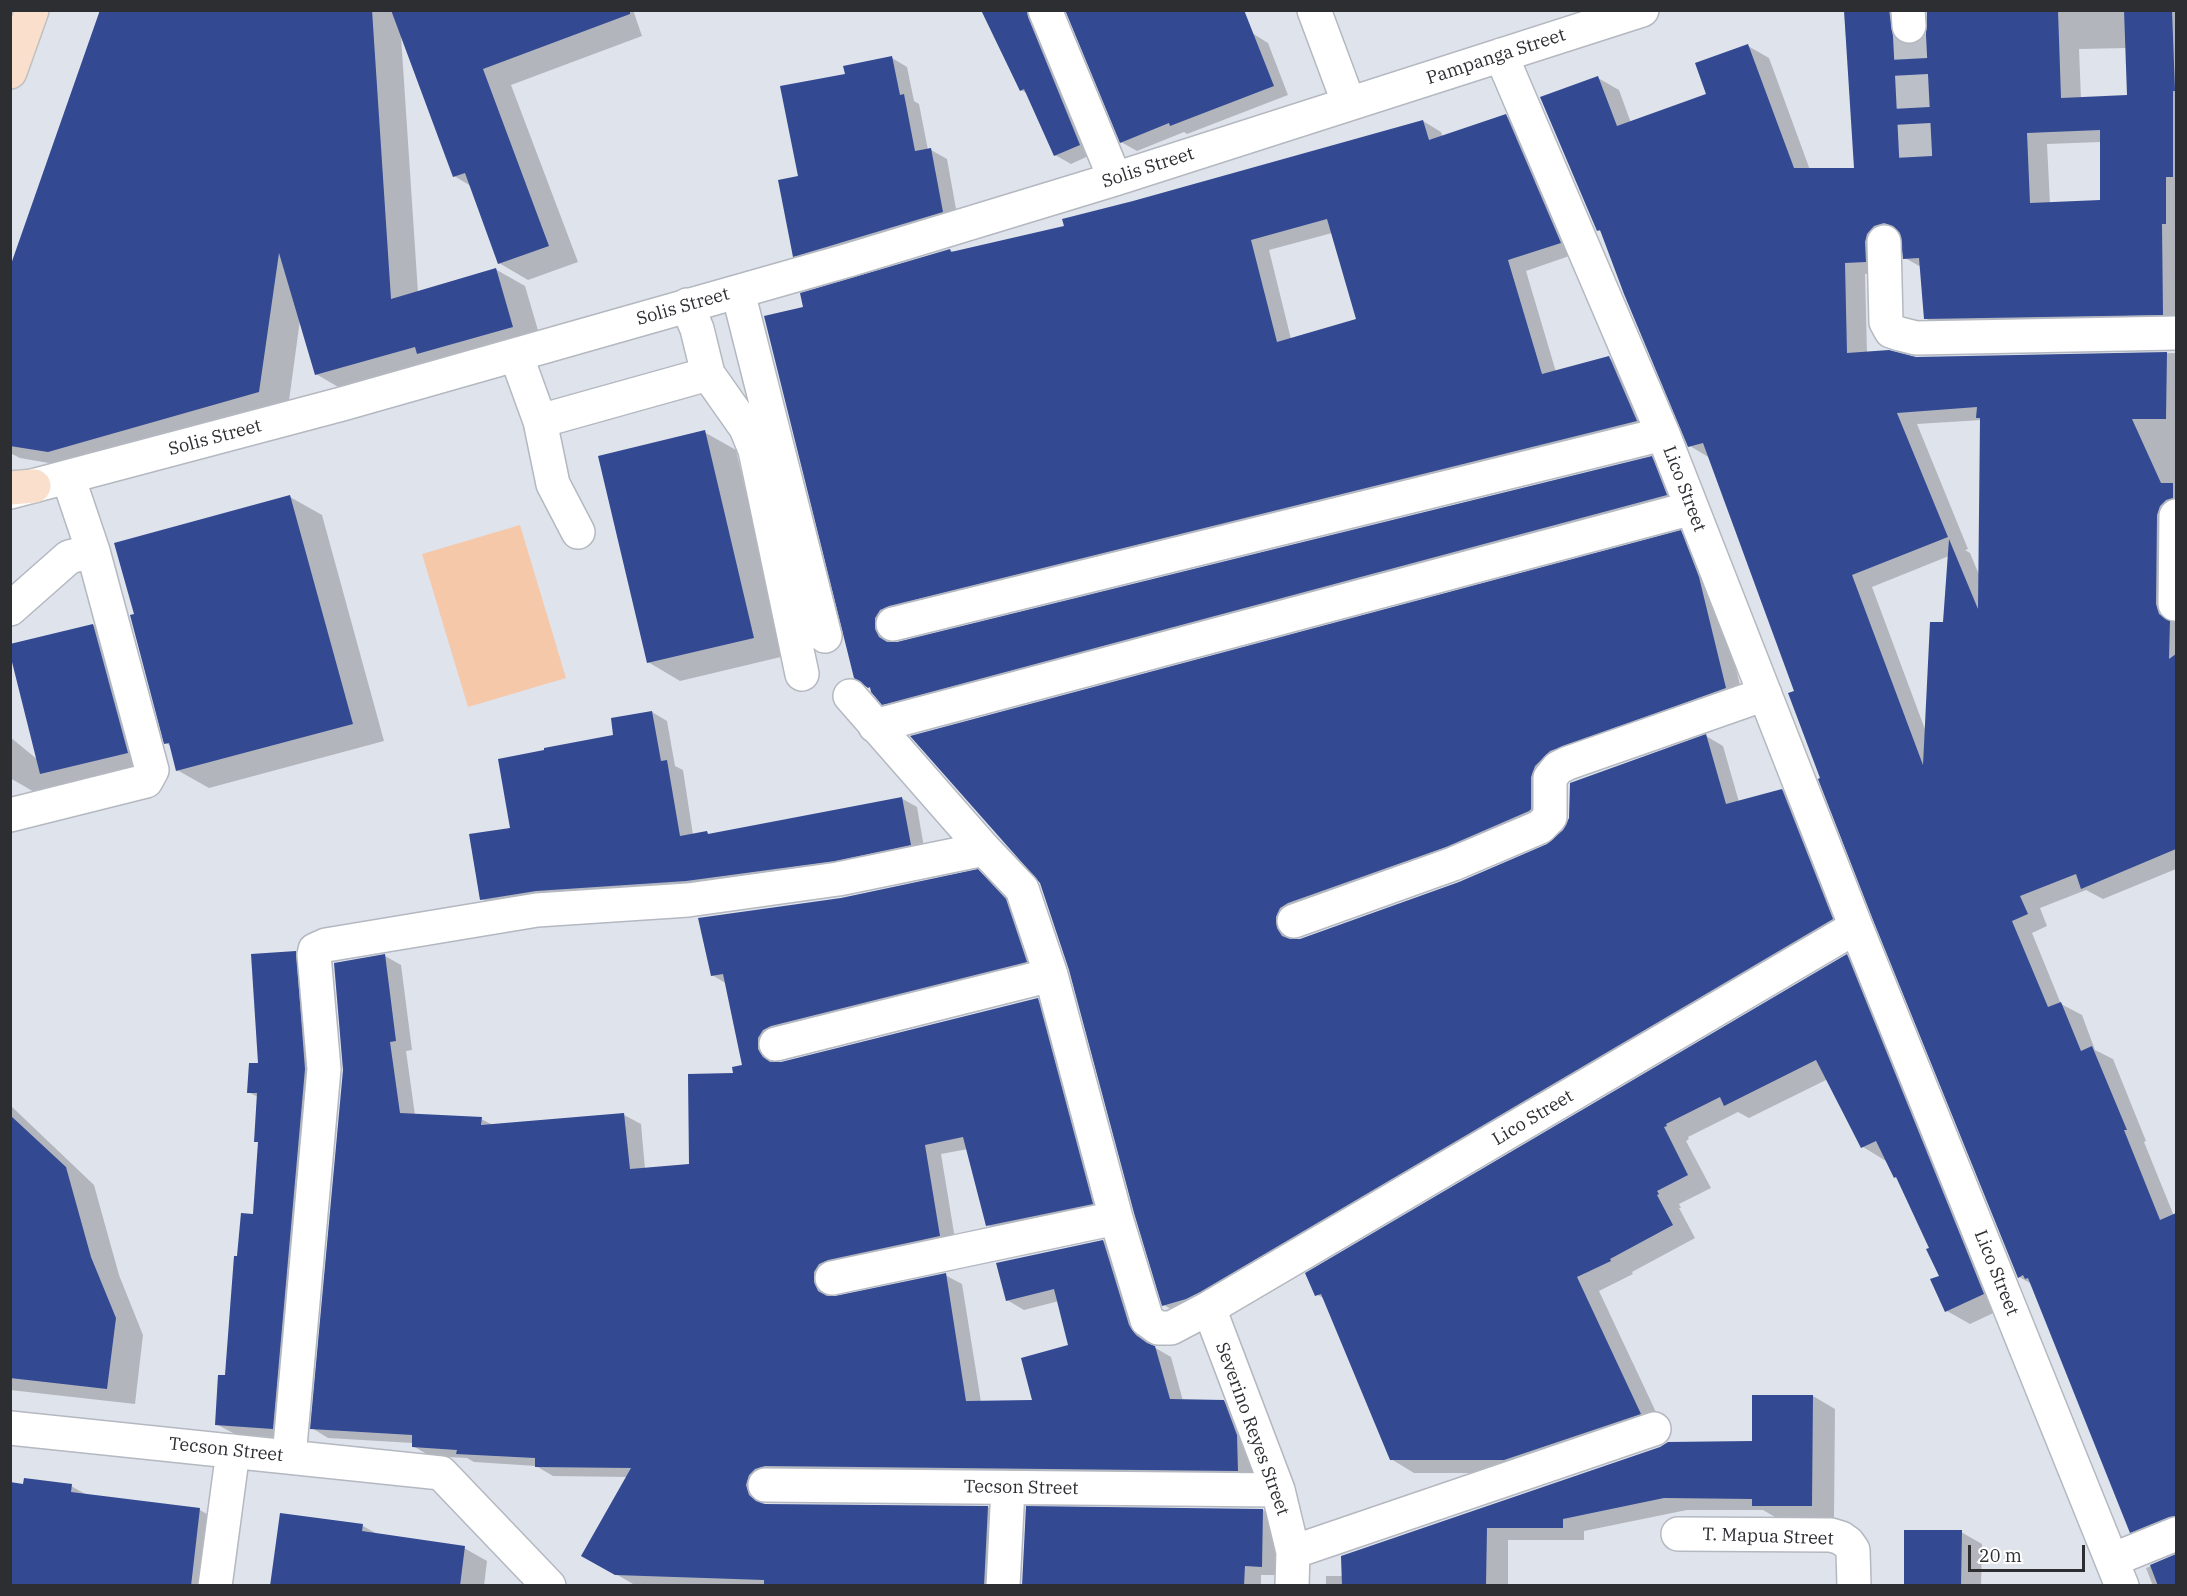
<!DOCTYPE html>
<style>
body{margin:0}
#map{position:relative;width:2187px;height:1596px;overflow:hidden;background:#dfe3ec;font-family:"IBM Plex Serif",serif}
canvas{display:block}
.frame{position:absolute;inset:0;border:12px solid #2d2e32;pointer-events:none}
.scale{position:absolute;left:1968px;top:1545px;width:117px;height:27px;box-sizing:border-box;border:3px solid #2d2e32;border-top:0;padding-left:8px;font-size:18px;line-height:21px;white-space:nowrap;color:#2d2e32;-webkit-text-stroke:4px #fff;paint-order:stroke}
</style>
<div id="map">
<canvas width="2187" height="1596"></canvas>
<div class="frame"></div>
<div class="scale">20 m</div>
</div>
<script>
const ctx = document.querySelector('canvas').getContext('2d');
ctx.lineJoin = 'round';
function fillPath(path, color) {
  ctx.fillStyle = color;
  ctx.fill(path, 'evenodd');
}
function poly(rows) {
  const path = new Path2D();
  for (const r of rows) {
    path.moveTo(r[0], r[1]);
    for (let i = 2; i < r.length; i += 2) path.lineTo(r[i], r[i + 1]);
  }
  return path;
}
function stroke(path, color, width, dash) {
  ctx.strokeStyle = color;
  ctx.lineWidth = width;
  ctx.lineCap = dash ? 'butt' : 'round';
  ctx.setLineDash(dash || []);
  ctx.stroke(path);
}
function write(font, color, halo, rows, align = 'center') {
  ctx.font = font + ' "IBM Plex Serif",serif';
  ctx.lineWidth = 6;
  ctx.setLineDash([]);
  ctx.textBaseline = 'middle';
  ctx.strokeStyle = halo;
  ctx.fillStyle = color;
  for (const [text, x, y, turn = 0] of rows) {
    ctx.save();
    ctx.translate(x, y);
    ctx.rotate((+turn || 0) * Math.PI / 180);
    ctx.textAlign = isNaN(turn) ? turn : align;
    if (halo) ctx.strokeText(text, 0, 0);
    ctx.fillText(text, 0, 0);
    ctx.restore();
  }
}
fillPath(poly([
 [520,525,566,678,468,707,422,554]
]), '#f6c8aa');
fillPath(poly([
 [102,10,633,10,642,36,511,85,578,262,528,280,499,263,471,186,454,176,401,36,418,293,495,269,525,286,542,344,345,391,316,374,300,320,288,408,78,468,20,458,10,453,10,272],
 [983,10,1044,10,1095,153,1071,164,1055,155,1028,94,1021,90],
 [1844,10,1914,10,1911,40,1913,45,1920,43,1927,36,1928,10,2176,10,2176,326,1946,330,1925,318,1921,267,1905,258,1902,235,1896,237,1886,273,1865,274,1867,353,1916,358,2176,353,2176,869,2103,899,2086,890,2040,908,2047,926,2032,933,2061,1004,2082,1015,2095,1050,2113,1059,2146,1141,2144,1142,2174,1216,2176,1214,2176,1533,2152,1543,2131,1532,2032,1284,2019,1277,1822,779,1796,692,1710,458,1690,446,1602,232,1598,230,1598,78,1619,90,1631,123,1708,94,1748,46,1769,58,1810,170,1856,170],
 [2127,48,2128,96,2081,99,2079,49],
 [2101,142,2101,201,2050,204,2047,144],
 [1982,420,1980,577,1970,553,1965,550,1968,549,1917,424],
 [1949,556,1944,624,1926,732,1872,587],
 [1252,33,1268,43,1288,95,1187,134,1184,132,1137,151,1121,142],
 [892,58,907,67,914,101,919,104,928,150,931,150,947,159,958,220,809,264,794,256,800,177,846,75],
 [1506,116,1524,126,1578,253,1526,271,1556,372,1609,358,1627,368,1654,431,893,639,895,644,1651,458,1670,468,1684,505,902,714,883,703,869,687,805,308,950,250,955,253,1066,227,1423,121,1441,132,1443,137],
 [1332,233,1358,320,1291,339,1269,250],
 [704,432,736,450,785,656,680,681,648,662],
 [290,497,322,515,384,741,209,788,177,770,171,746,166,743,135,615],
 [1680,532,1698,542,1716,588,1743,697,1567,761,1548,819,1293,927,1293,939,1301,940,1460,883,1548,846,1706,736,1723,746,1739,802,1782,790,1799,800,1849,929,1181,1315,1164,1305,1071,970],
 [93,625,116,639,150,766,36,793,10,778,10,737,38,760],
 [652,712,667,721,675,766,683,770,693,835,707,833,711,835,901,798,917,807,925,853,851,869,497,908,482,899,512,829,615,737],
 [977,871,994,881,1022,910,1042,971,774,1060,776,1064,1037,999,1054,1009,1108,1213,1004,1235,988,1225,968,1149,941,1154,956,1245,830,1293,832,1298,945,1275,962,1284,981,1402,1034,1402,1070,1346,1059,1301,1024,1310,1007,1300,1103,1241,1119,1251,1145,1336,1152,1346,1171,1357,1183,1401,1223,1401,1240,1411,1253,1446,1254,1479,762,1494,765,1505,988,1507,1004,1517,1001,1586,633,1584,583,1555,628,1477,553,1476,536,1466,474,1462,467,1458,430,1456,413,1446,413,1443,328,1438,312,1428,385,956,401,965,412,1050,406,1051,415,1115,481,1119,493,1125,624,1115,641,1124,645,1169,690,1165,735,1074,744,1066,727,984,712,975,841,899],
 [295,953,314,964,291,1439,235,1434,216,1424,227,1377,238,1258,254,1216,260,1143,255,1141,258,1097,248,1092,259,1065],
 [1847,956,1870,969,2006,1307,1970,1324,1947,1311,1941,1276,1931,1248,1899,1179,1895,1177,1886,1161,1863,1147,1828,1079,1749,1118,1738,1112,1688,1137,1689,1139,1686,1141,1711,1188,1679,1204,1681,1208,1679,1208,1695,1238,1632,1272,1633,1274,1599,1291,1663,1427,1528,1473,1414,1473,1391,1459,1325,1299,1316,1294],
 [10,1105,94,1185,119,1275,143,1335,135,1404,10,1390],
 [1754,1396,1813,1396,1835,1409,1834,1518,1775,1517,1763,1510,1687,1510,1584,1531,1584,1540,1508,1540,1508,1586,1326,1586,1326,1576,1343,1576,1342,1557,1753,1443],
 [25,1485,71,1486,89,1496,200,1510,224,1524,216,1586,10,1586],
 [1263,1510,1279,1520,1278,1575,1261,1575,1261,1586,1023,1586],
 [363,1526,379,1535,464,1548,487,1561,484,1586,272,1586],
 [1961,1532,1982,1544,1981,1586,1905,1586],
 [2176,1556,2176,1586,2153,1586,2146,1568]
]), '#0003');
fillPath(poly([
 [100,10,372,10,391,299,496,268,513,327,417,354,415,347,315,375,279,253,259,392,48,452,10,446,10,267],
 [391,10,630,10,630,14,483,69,549,246,498,264,465,173,453,177],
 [981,10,1027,10,1028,17,1080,145,1054,156,1024,89,1020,91],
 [1065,10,1244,10,1274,86,1170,126,1169,123,1120,143],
 [1844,10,1889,10,1893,36,1900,42,1910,45,1919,42,1926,34,1927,10,2058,10,2061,98,2127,95,2124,10,2172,10,2175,91,2173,91,2173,177,2166,177,2166,224,2162,224,2163,315,1924,319,1919,258,1903,259,1900,233,1893,226,1884,223,1874,226,1867,234,1865,242,1866,262,1845,263,1847,353,1889,350,1916,357,2167,352,2166,419,2132,419,2161,483,2173,483,2173,498,2166,500,2160,506,2157,515,2156,604,2159,614,2170,621,2169,659,2176,654,2176,849,2081,889,2076,874,2020,896,2028,914,2012,921,2048,1007,2061,1002,2081,1051,2092,1046,2127,1130,2124,1130,2160,1220,2176,1213,2176,1516,2169,1517,2130,1533,2028,1278,2025,1279,2023,1275,2018,1278,1873,920,1818,779,1820,778,1788,693,1794,691,1703,443,1688,447,1624,294,1600,230,1597,231,1540,97,1598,76,1617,126,1706,94,1695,63,1748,44,1794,168,1854,168],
 [2100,130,2100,200,2030,203,2027,133],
 [1977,407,1976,418,1980,418,1978,609,1949,539,1943,622,1930,622,1923,765,1852,575,1948,537,1897,413],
 [892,56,900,95,904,94,915,151,931,148,943,212,793,257,778,180,798,176,780,86,845,74,843,66],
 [1506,114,1561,243,1508,260,1542,374,1609,356,1637,421,889,606,880,610,875,618,875,629,879,637,887,642,897,642,1652,456,1667,495,882,705,871,692,870,687,868,688,854,678,764,316,803,307,800,293,950,249,951,252,1064,226,1062,219,1133,201,1423,120,1429,140],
 [1327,219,1356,319,1277,342,1251,240],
 [705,430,754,638,647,663,598,456],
 [290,495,353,724,176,771,169,743,164,744,130,615,134,614,114,543],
 [1681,530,1699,577,1726,688,1550,751,1535,766,1531,777,1531,809,1529,811,1446,847,1288,903,1280,908,1276,917,1277,928,1282,936,1290,939,1300,939,1459,882,1547,844,1563,830,1569,818,1570,783,1706,734,1726,804,1782,789,1833,919,1200,1292,1186,1299,1162,1306,1134,1213,1069,970,1040,883,910,736],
 [93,624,128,753,40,774,10,654,10,644],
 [652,711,661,761,667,760,680,836,707,831,708,834,902,797,911,845,835,861,686,881,536,891,480,900,469,834,510,828,498,759,544,750,544,748,613,735,611,718],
 [978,869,1006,899,1027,962,771,1026,763,1030,758,1038,758,1049,763,1057,770,1062,781,1062,1038,998,1093,1204,986,1226,963,1137,925,1145,940,1236,828,1260,819,1264,814,1272,814,1282,818,1291,827,1296,835,1296,946,1273,966,1401,1032,1400,1021,1358,1068,1345,1054,1289,1006,1301,996,1263,1103,1240,1129,1325,1136,1335,1147,1343,1155,1346,1170,1399,1224,1400,1237,1435,1238,1471,765,1466,755,1469,749,1475,746,1485,749,1495,756,1501,764,1504,988,1506,984,1586,764,1586,764,1580,615,1575,581,1556,631,1468,535,1467,535,1458,456,1454,457,1450,412,1447,412,1435,310,1429,343,1070,334,963,385,954,396,1041,390,1042,400,1113,482,1117,481,1125,624,1113,630,1169,689,1164,688,1074,733,1073,732,1067,742,1065,723,974,711,976,698,918,841,898],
 [296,951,305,1069,273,1429,215,1425,218,1375,225,1375,234,1256,237,1256,241,1213,253,1214,258,1142,254,1142,257,1093,247,1093,249,1063,258,1063,251,954],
 [1847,954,1984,1294,1945,1312,1930,1279,1939,1276,1926,1249,1929,1248,1896,1177,1894,1178,1876,1141,1861,1148,1816,1060,1724,1106,1720,1097,1666,1124,1667,1126,1664,1127,1688,1175,1657,1191,1659,1194,1657,1195,1673,1225,1610,1259,1611,1261,1577,1277,1641,1414,1504,1460,1390,1460,1321,1294,1315,1296,1305,1273],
 [10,1115,66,1167,91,1257,116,1318,107,1389,10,1378],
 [1752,1395,1813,1395,1812,1506,1752,1506,1752,1499,1664,1498,1563,1519,1563,1528,1487,1528,1486,1586,1342,1586,1341,1556,1660,1447,1668,1442,1752,1441],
 [24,1478,72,1484,71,1492,200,1508,191,1586,10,1586,10,1482,23,1484],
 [1026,1506,1263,1509,1262,1567,1245,1566,1244,1586,1022,1586],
 [280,1513,363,1524,362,1531,465,1546,460,1586,270,1586],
 [1904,1530,1962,1530,1961,1586,1904,1586],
 [2176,1554,2176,1586,2158,1586,2150,1565]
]), '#334992');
stroke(poly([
 [1909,26,1916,163]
]), '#bbbfc7', 33, [33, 16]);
const minor = poly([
 [1045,10,1115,179],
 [1314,10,1349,104],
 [1908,10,1909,26],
 [1501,55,1663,434,1856,927,2122,1586],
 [1884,242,1886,322,1891,331,1900,334,1916,338,2176,333],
 [738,292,825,636],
 [687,305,697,329,708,374],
 [516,355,540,421],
 [68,477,93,551],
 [10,492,342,404,849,260,1115,179,1642,10],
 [578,532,553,484,540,421,708,374,746,428,755,450,802,674],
 [2175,604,2176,516],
 [10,609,69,557,93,551,152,770,146,781,10,815],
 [893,624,1663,434],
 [850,696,984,849,1022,889,1051,975,1116,1218,1147,1320,1158,1328,1171,1328,1209,1308,1856,927],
 [875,726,1692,508],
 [1294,921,1453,864,1540,827,1550,817,1550,778,1558,768,1568,763,1765,694],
 [776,1044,1051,975],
 [832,1278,1116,1218],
 [1209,1308,1278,1490,1293,1552,1292,1586],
 [10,1428,441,1473,549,1586],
 [289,1457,324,1069,314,955,315,950,326,945,537,910,688,900,838,879,984,849],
 [765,1485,1278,1490],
 [1678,1534,1831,1535,1841,1538,1848,1543,1853,1550,1854,1586],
 [1293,1552,1654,1429],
 [2112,1560,2176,1534],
 [215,1586,233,1451],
 [1003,1586,1008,1488]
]);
const major = poly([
 [10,72,32,10],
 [10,488,34,486]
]);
stroke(minor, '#b4b8c0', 36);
stroke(major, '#c0c0c2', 36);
stroke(minor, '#fff', 33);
stroke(major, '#fadfcc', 33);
write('18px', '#2d2e32', '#fff', [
 ["Pampanga Street",1496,57,-18],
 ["Solis Street",1148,168,-18],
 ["Solis Street",683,307,-16],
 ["Solis Street",215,438,-15],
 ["Lico Street",1684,489,69],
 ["Lico Street",1533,1118,-31],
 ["Lico Street",1996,1273,68],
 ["Severino Reyes Street",1252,1429,70],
 ["Tecson Street",226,1450,6],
 ["Tecson Street",1021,1488,1],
 ["T. Mapua Street",1768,1537,2]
]);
</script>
